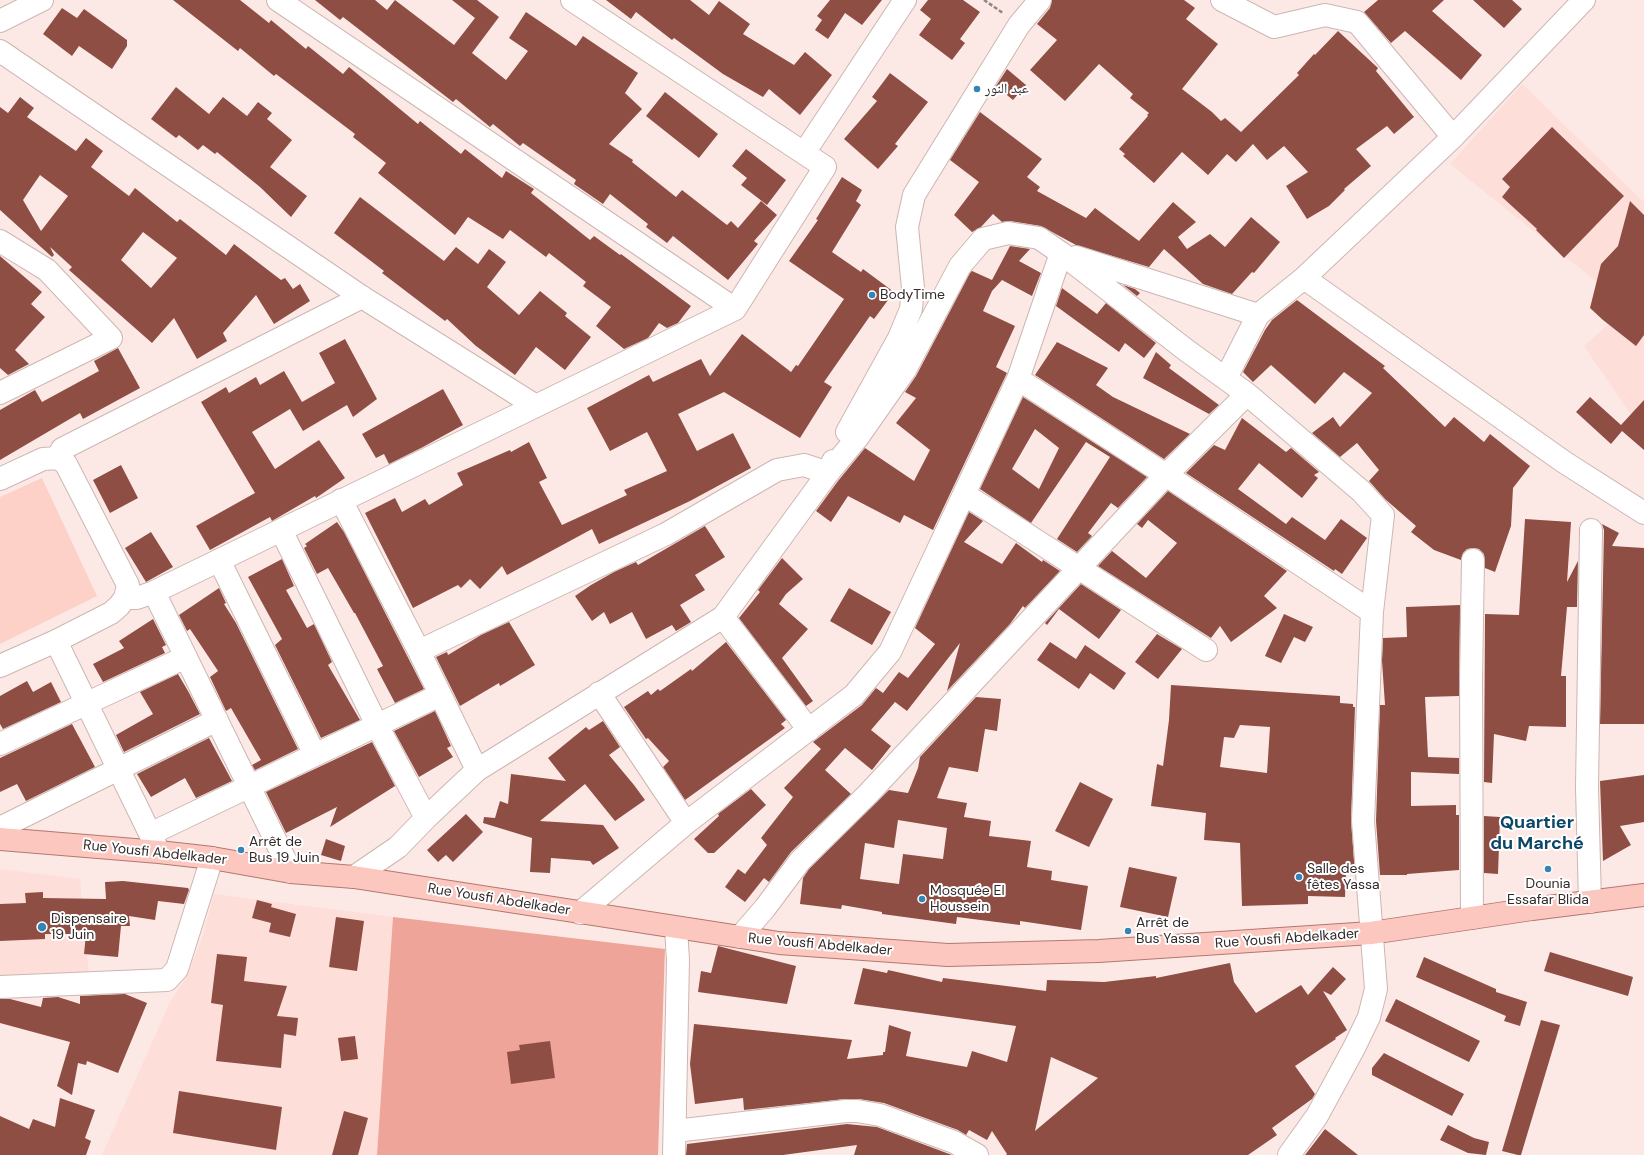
<!DOCTYPE html>
<meta charset="utf-8">
<style>
body{margin:0}
canvas{display:block;background:#fce9e6}
</style>
<canvas width="1644" height="1155"></canvas>
<script>
const ctx = document.querySelector('canvas').getContext('2d');
ctx.lineJoin = 'round';
function fillPath(path, color) {
  ctx.fillStyle = color;
  ctx.fill(path, 'evenodd');
}
function poly(rows) {
  const path = new Path2D();
  for (const r of rows) {
    path.moveTo(r[0], r[1]);
    for (let i = 2; i < r.length; i += 2) path.lineTo(r[i], r[i + 1]);
  }
  return path;
}
function stroke(path, color, width, dash) {
  ctx.strokeStyle = color;
  ctx.lineWidth = width;
  ctx.lineCap = dash ? 'butt' : 'round';
  ctx.setLineDash(dash || []);
  ctx.stroke(path);
}
function write(font, color, halo, rows, align = 'center') {
  ctx.font = font + ' "DM Sans","Noto Naskh Arabic",sans-serif';
  ctx.lineWidth = 4;
  ctx.setLineDash([]);
  ctx.textBaseline = 'middle';
  ctx.strokeStyle = halo;
  ctx.fillStyle = color;
  for (const [text, x, y, turn = 0] of rows) {
    ctx.save();
    ctx.translate(x, y);
    ctx.rotate((+turn || 0) * Math.PI / 180);
    ctx.textAlign = isNaN(turn) ? turn : align;
    if (halo) ctx.strokeText(text, 0, 0);
    ctx.fillText(text, 0, 0);
    ctx.restore();
  }
}
fillPath(poly([
 [1522,84,1644,202,1644,434,1584,346,1628,307,1450,164],
 [0,869,80,879,89,974,0,981],
 [214,894,393,917,377,1155,102,1155,170,1002,188,974,203,935]
]), '#feded9');
fillPath(poly([
 [42,478,97,596,0,644,0,497]
]), '#fdd0c8');
fillPath(poly([
 [393,917,665,949,658,1155,377,1155]
]), '#eea498');
fillPath(poly([
 [173,0,240,0,269,23,271,20,306,49,308,46,343,74,349,67,418,124,420,121,461,154,465,149,502,178,506,171,534,189,531,193,590,240,594,236,620,255,621,254,691,306,678,323,667,328,659,323,648,338,624,349,596,326,611,307,583,286,586,282,549,253,546,257,510,230,503,239,468,217,455,235,378,173,386,163,353,137,355,134,276,74,274,76,240,48,238,51],
 [315,0,375,0,387,10,395,0,454,45,475,18,452,0,477,0,499,17,472,53,506,80,528,51,509,38,526,12,576,46,583,36,638,73,625,93,642,109,609,144,633,160,632,162,676,197,682,190,727,225,731,221,738,228,761,201,777,215,754,241,758,244,728,280,673,236,667,243,646,227,648,224,610,194,603,204,574,184,576,180,523,143,520,146,493,124,490,127,456,99,453,102,343,17,340,20],
 [606,0,690,0,709,15,719,1,750,24,743,34,794,65,805,52,832,75,800,115,769,89,763,97,723,74,674,38,672,40,636,12,631,19],
 [830,0,882,0,862,25,845,13,828,39,815,30,822,20,817,16],
 [928,0,963,0,980,12,960,39,965,43,952,60,919,35,931,19,920,10],
 [1052,0,1184,0,1195,8,1186,19,1218,44,1182,89,1212,112,1221,121,1225,118,1241,132,1299,75,1297,73,1314,54,1315,55,1338,31,1378,68,1376,71,1414,117,1394,134,1387,126,1356,149,1371,166,1344,189,1345,190,1329,206,1307,219,1286,186,1308,172,1284,146,1267,160,1253,144,1236,162,1227,154,1208,175,1182,152,1154,183,1123,156,1125,154,1119,149,1148,116,1147,115,1149,113,1130,98,1133,94,1099,64,1065,101,1030,70,1057,40,1037,24,1050,8],
 [1378,0,1444,0,1432,11,1482,55,1461,80,1405,31,1391,43,1364,12],
 [1473,0,1512,0,1522,9,1504,28],
 [62,8,77,18,84,9,127,40,127,46,112,69,79,46,72,56,43,34],
 [1007,69,1026,85,1013,100,996,86],
 [890,73,928,102,895,144,898,146,878,169,844,139,877,101,872,97],
 [176,87,209,114,223,97,247,116,258,102,272,113,267,119,292,140,270,167,307,196,291,217,260,187,217,152,215,154,203,145,198,150,179,135,176,138,151,119],
 [665,92,718,134,699,158,646,116],
 [20,97,34,108,27,117,76,151,86,138,103,151,91,167,129,196,135,188,177,222,180,219,226,255,234,244,281,280,285,278,293,289,300,284,310,301,274,324,256,295,223,333,227,341,197,359,174,318,152,343,69,270,72,267,50,247,54,255,52,257,0,210,0,107,8,113],
 [40,175,68,196,41,231,23,200],
 [143,232,177,258,151,288,121,260],
 [980,112,1042,159,1027,177,1040,187,1037,191,1086,218,1095,208,1139,241,1173,202,1196,222,1178,237,1187,249,1210,234,1225,247,1251,217,1280,242,1254,273,1252,272,1232,294,1203,284,1164,249,1149,267,1076,245,1041,226,1010,221,1002,222,993,214,981,227,972,232,954,215,979,182,950,160],
 [1552,127,1624,196,1564,258,1536,230,1537,229,1502,197,1510,187,1502,179],
 [746,149,786,180,767,205,741,185,747,178,732,166],
 [842,177,862,190,856,201,861,205,832,252,861,272,863,269,894,292,874,319,870,316,824,382,832,387,800,438,724,392,678,414,697,451,733,433,751,468,690,501,599,544,592,529,507,575,502,566,480,589,470,579,461,588,458,585,413,608,365,513,395,498,402,512,425,499,429,505,463,485,457,473,510,450,511,452,529,442,547,478,539,482,562,525,627,495,624,490,667,471,647,432,610,451,587,408,649,375,653,382,701,359,710,376,742,334,791,372,796,365,798,366,844,299,789,261,818,220,816,219],
 [360,197,444,261,456,247,478,264,489,249,506,262,487,287,519,315,540,291,567,313,565,316,591,337,565,370,536,347,515,375,476,346,447,319,445,321,382,273,384,271,334,233],
 [1630,201,1644,215,1644,335,1636,346,1603,320,1590,308,1601,264,1618,246],
 [1010,246,1030,249,1019,261,1041,273,1032,296,1002,280,992,291,983,311,1015,326,996,367,1007,373,933,530,904,515,900,523,848,496,831,522,816,511,838,481,865,448,914,481,930,450,896,423,916,398,905,392,916,376,970,273,972,271,992,280],
 [0,256,42,292,31,304,45,317,15,350,29,364,8,375,0,368],
 [1123,285,1135,289,1140,293,1137,296],
 [1062,288,1097,314,1106,303,1156,343,1144,358,1125,343,1119,352,1056,306],
 [1297,300,1385,366,1383,368,1445,427,1454,417,1484,442,1490,434,1530,466,1513,488,1511,526,1495,572,1485,568,1484,554,1479,549,1474,548,1467,549,1463,553,1461,560,1434,550,1411,532,1416,526,1385,499,1369,481,1379,470,1357,443,1340,457,1312,433,1333,417,1340,427,1372,393,1344,372,1315,404,1271,365,1253,382,1243,372,1265,330,1272,320],
 [345,339,377,399,353,417,347,405,303,431,290,409,252,432,275,469,319,440,345,478,316,498,315,496,272,521,270,517,210,550,196,526,255,493,201,402,226,387,229,393,256,377,260,385,284,371,302,402,335,383,319,353],
 [1057,342,1108,368,1096,385,1113,397,1190,434,1164,459,1035,375],
 [118,348,140,388,83,419,80,413,0,460,0,410,35,390,42,402,99,371,94,361],
 [1156,352,1171,365,1169,368,1219,405,1209,414,1143,378],
 [443,389,463,425,423,447,389,464,384,454,376,458,362,434],
 [1023,397,1147,477,1118,508,1111,503,1088,533,1092,536,1077,552,1057,539,1110,457,1086,442,1031,523,980,489],
 [1035,429,1059,448,1039,489,1012,469],
 [1590,397,1621,425,1644,400,1644,450,1622,431,1611,444,1576,412],
 [1242,418,1286,452,1291,448,1319,472,1314,475,1318,478,1302,498,1259,463,1238,489,1286,524,1292,517,1325,540,1341,519,1367,538,1342,574,1335,569,1334,571,1186,473,1214,445,1225,450],
 [121,465,138,498,110,513,93,480],
 [1168,491,1287,571,1264,596,1277,608,1231,642,1220,626,1211,638,1098,566,1112,551,1146,578,1177,543,1148,520,1142,528,1137,524],
 [969,512,983,521,964,542,1002,564,1016,543,1042,562,1043,560,1060,571,1025,608,1023,606,1010,624,947,691,960,643,907,711,895,702,871,730,891,746,872,770,845,748,825,770,851,794,791,852,769,882,764,878,745,902,725,887,738,869,745,874,767,845,761,838,793,797,784,788,821,749,813,742,862,705,876,688,883,693,899,672,908,678,935,644,915,628],
 [1525,519,1571,522,1567,582,1578,561,1577,607,1567,607,1561,676,1566,676,1566,727,1529,726,1526,741,1494,734,1492,783,1484,782,1485,614,1519,615],
 [337,522,344,532,424,689,395,703,377,669,383,666,355,613,354,613,328,568,317,574,304,548,307,546,305,544],
 [1602,524,1619,533,1612,546,1644,548,1644,724,1600,724,1604,530],
 [705,526,725,557,695,575,705,590,680,605,691,622,676,631,672,625,646,639,632,612,610,624,604,612,592,621,575,596,591,585,614,572,636,562,638,565],
 [151,532,173,567,146,582,125,548],
 [782,558,803,579,786,594,779,604,808,629,782,658,813,701,806,706,739,618,760,592,758,590],
 [282,559,294,586,286,590,307,628,314,624,332,662,328,665,360,720,321,738,275,645,282,639,248,577],
 [1081,584,1121,610,1099,639,1059,609,1047,625,1045,623],
 [219,588,226,603,224,604,236,623,298,749,255,770,252,765,261,760,231,708,226,711,210,677,218,671,190,629,187,631,179,615],
 [849,588,891,612,872,645,830,621],
 [1460,605,1459,696,1425,697,1428,757,1459,758,1459,774,1411,772,1411,806,1456,805,1456,815,1459,815,1459,870,1407,874,1407,875,1380,875,1376,821,1380,705,1385,705,1382,661,1383,638,1407,637,1406,607],
 [1284,614,1313,627,1305,642,1294,637,1281,663,1265,656],
 [153,619,166,645,162,647,165,653,103,682,93,664,124,648,119,641],
 [509,622,535,665,500,686,499,683,460,706,436,657,447,652,448,655,481,635],
 [1157,634,1182,649,1158,679,1135,662],
 [726,642,786,720,781,724,785,728,685,800,663,767,669,761,648,738,646,739,624,707,648,691,651,695,658,689,660,691,691,669,692,671],
 [1050,642,1076,659,1085,645,1126,673,1114,690,1090,673,1079,689,1037,660],
 [178,674,188,691,200,714,124,752,116,735,153,714,140,692],
 [27,681,33,692,51,682,61,702,3,729,0,724,0,696],
 [1171,685,1340,696,1340,703,1353,704,1353,707,1355,707,1351,820,1355,874,1346,873,1345,897,1308,896,1308,904,1242,906,1240,843,1204,840,1206,813,1151,806,1157,764,1163,766,1169,720],
 [1240,725,1270,727,1267,773,1220,767,1224,737,1234,738],
 [976,697,1001,699,997,731,985,729,978,772,949,767,937,798,967,803,964,817,991,821,989,836,1031,841,1027,867,1052,871,1051,880,1088,886,1081,930,1020,921,1020,925,957,917,956,924,882,914,882,912,842,905,841,909,800,904,803,878,809,869,889,790,908,793,918,768,920,757],
 [898,820,947,828,943,859,903,854,899,884,860,879,865,843,894,848],
 [435,711,451,746,447,748,453,757,419,777,394,731],
 [603,721,620,747,609,755,634,785,645,800,615,821,585,784,540,821,603,825,619,848,593,865,590,861,551,858,550,873,530,872,532,838,483,823,484,817,495,818,500,801,508,804,511,774,566,781,548,758,586,727,589,730],
 [72,724,95,767,26,801,17,784,0,792,0,758],
 [209,738,232,781,196,798,185,778,151,797,137,774],
 [372,742,395,786,330,827,337,807,286,833,266,792],
 [1644,775,1644,822,1620,826,1631,845,1603,861,1600,781],
 [1080,782,1113,799,1089,847,1055,831],
 [751,789,766,805,714,853,708,853,694,839,719,816,718,814],
 [466,814,483,832,453,862,446,855,438,862,427,850],
 [1484,816,1500,817,1498,874,1484,873],
 [326,839,345,846,341,861,321,855],
 [1129,867,1177,877,1168,917,1120,907],
 [123,881,188,888,189,890,184,904,158,901,155,920,129,916,130,926,121,926,118,957,84,954,86,934,45,934,45,939,0,941,0,904,26,903,25,893,43,892,43,898,106,899,105,882],
 [257,900,272,904,271,907,296,914,290,937,269,932,271,923,252,918],
 [336,917,364,921,357,971,329,967],
 [718,946,796,966,787,1004,698,992,701,971,711,973],
 [1550,952,1633,977,1628,996,1544,971],
 [217,954,247,957,244,981,287,986,277,1016,298,1018,296,1036,284,1034,281,1068,216,1061,223,1005,211,1003],
 [1424,957,1496,989,1496,992,1527,1002,1520,1026,1504,1021,1506,1016,1416,977],
 [1230,963,1234,982,1256,1013,1301,985,1308,995,1333,967,1346,979,1331,995,1323,991,1347,1030,1335,1038,1336,1039,1295,1066,1315,1094,1312,1099,1272,1128,1277,1135,1248,1155,1006,1155,1007,1154,992,1131,987,1140,969,1130,966,1135,958,1130,884,1103,859,1099,845,1099,744,1110,743,1098,695,1104,690,1064,694,1024,852,1040,847,1059,883,1055,883,1052,885,1052,889,1025,911,1032,906,1056,967,1067,972,1051,1007,1062,1016,1026,854,1004,863,968,887,973,888,970,942,982,943,978,1046,991,1047,980,1104,982,1156,976,1156,978],
 [1051,1057,1098,1078,1035,1131],
 [125,994,147,1003,118,1073,87,1061,86,1065,78,1063,72,1095,57,1086,70,1042,0,1023,0,999,10,999,41,1007,43,998,58,997,80,1004,80,996],
 [1396,999,1480,1041,1469,1062,1385,1021],
 [1541,1020,1560,1025,1521,1155,1518,1155,1502,1151],
 [355,1036,358,1059,341,1061,338,1038],
 [550,1041,555,1078,511,1084,507,1052,520,1050,519,1045],
 [1384,1053,1464,1094,1452,1116,1372,1075,1372,1068],
 [179,1091,282,1107,276,1150,173,1133],
 [60,1098,95,1110,85,1138,91,1141,86,1155,0,1155,0,1116,29,1129,33,1119,55,1127],
 [344,1111,368,1118,358,1155,332,1155],
 [847,1124,877,1127,952,1155,854,1155,857,1145,783,1155,686,1155,687,1144],
 [1448,1125,1474,1138,1489,1142,1486,1155,1468,1153,1440,1140],
 [1325,1129,1358,1155,1305,1155]
]), '#8f4e44');
const minor = poly([
 [278,0,735,309],
 [1222,0,1274,27,1325,15,1357,22,1453,137],
 [0,21,42,0],
 [0,51,362,297,536,406],
 [804,153,905,0],
 [0,241,47,270,111,338,0,393],
 [1076,257,1258,315],
 [1304,278,1564,462,1644,513],
 [1226,378,1258,315,1304,278,1453,137,1584,0],
 [847,432,899,338,911,309,913,288,907,227,914,195,1019,25,1040,0],
 [58,458,62,449,362,297],
 [0,479,43,459,58,458,66,464,128,585,125,598,119,606,111,613,56,641,0,666],
 [964,494,1206,650],
 [341,500,419,651,477,770],
 [281,530,377,725,426,818],
 [219,560,315,755],
 [154,592,291,872],
 [125,598,137,598,154,592,735,309,825,167,572,0],
 [723,617,809,730],
 [56,641,156,846],
 [419,651,666,534,777,470,804,465,828,473,833,461],
 [599,693,686,823],
 [0,744,186,657],
 [0,828,217,720],
 [150,834,440,695],
 [354,877,398,847,426,818,477,770,723,617,828,473,858,437,905,370,960,266,983,239,1008,233,1039,238,1061,253,1186,350,1247,394,1361,491,1383,515,1372,612,1166,475,1018,379],
 [1590,902,1587,788,1591,530],
 [580,913,686,823,854,695,890,652,1018,379,1061,253],
 [1472,918,1471,681,1473,560],
 [740,937,765,908,800,861,868,794,1166,475,1247,394],
 [0,987,167,980,177,969,212,858],
 [675,1131,846,1111,857,1111,880,1115,954,1142,977,1155],
 [674,1155,678,960,676,928],
 [1289,1155,1317,1116,1354,1048,1369,1017,1376,989,1363,821,1372,612]
]);
const major = poly([
 [0,839,159,852,212,858,291,872,354,877,779,943,948,955,1099,951,1371,933,1532,909,1644,895]
]);
stroke(minor, '#cdb6b2', 24);
stroke(major, '#b4786f', 24);
stroke(poly([
 [984,0,1003,13]
]), '#918482', 2.5, [4, 2]);
stroke(minor, '#fff', 22);
stroke(major, '#fbc7bf', 22);
for (const [x, y, r, color] of [
 [977,89,4,"#3484b5"],
 [872,295,4,"#3484b5"],
 [241,850,4,"#3484b5"],
 [1548,869,4,"#3484b5"],
 [1299,877,4,"#3484b5"],
 [922,899,4,"#3484b5"],
 [42,927,5,"#3484b5"],
 [1128,931,4,"#3484b5"]
]) {
  const dot = new Path2D();
  dot.arc(x, y, r, 0, 2 * Math.PI);
  ctx.fillStyle = color;
  ctx.fill(dot);
  stroke(dot, '#fff', 1.5);
}
write('14px', '#332a29', '#fff', [
 ["عبد النور",985,89],
 ["BodyTime",880,295],
 ["Arrêt de",249,842],
 ["Bus 19 Juin",249,858],
 ["Salle des",1307,869],
 ["fêtes Yassa",1307,885],
 ["Dounia",1548,884,"center"],
 ["Essafar Blida",1548,900,"center"],
 ["Mosquée El",930,891],
 ["Houssein",930,907],
 ["Dispensaire",51,919],
 ["19 Juin",51,935],
 ["Arrêt de",1136,923],
 ["Bus Yassa",1136,939]
], 'left');
write('14px', '#332a29', '#fff', [
 ["Rue Yousfi Abdelkader",155,853,6],
 ["Rue Yousfi Abdelkader",499,900,9],
 ["Rue Yousfi Abdelkader",1287,939,-4],
 ["Rue Yousfi Abdelkader",820,945,5]
]);
write('bold 18px', '#0c4768', '#fff', [
 ["Quartier",1537,823],
 ["du Marché",1537,844]
]);
</script>
